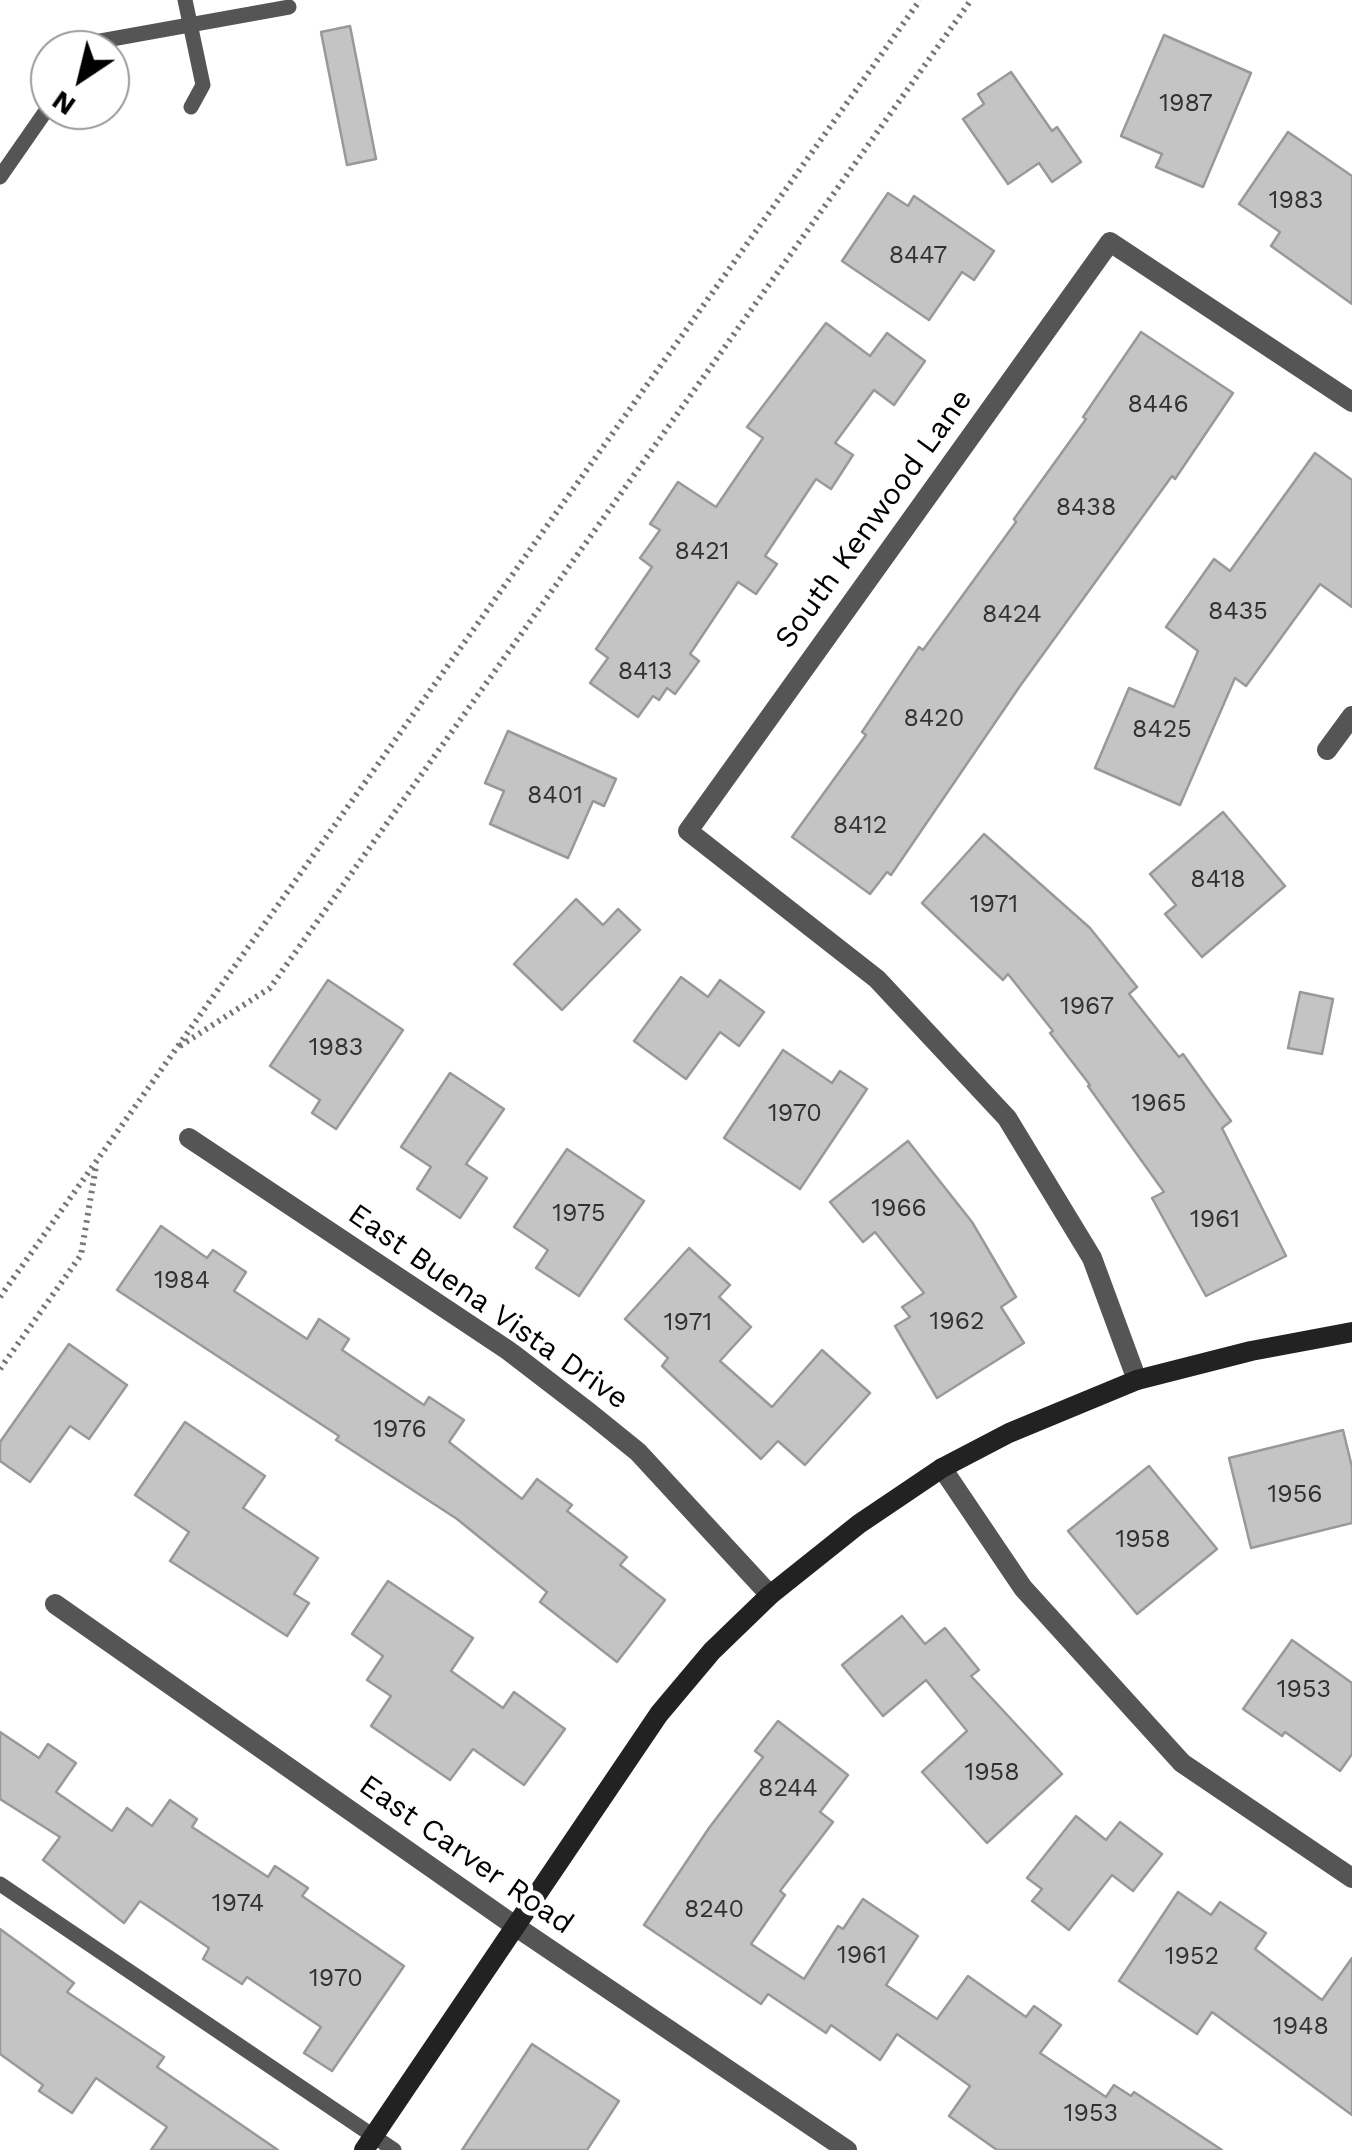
<!DOCTYPE html>
<style>
body{margin:0}
#map{position:relative;width:1352px;height:2150px;overflow:hidden;background:#fff;font-family:"Work Sans",sans-serif}
canvas{display:block}
.north{position:absolute;left:30px;top:30px;width:100px;height:100px;box-sizing:border-box;background:#fff;border:2px solid #999;border-radius:50%;rotate:215deg;font-size:28px;font-weight:700;line-height:40px;text-align:center;color:#000}
.north::after{content:'';display:block;margin:auto;width:35px;height:45px;background:#000;clip-path:polygon(50% 0,100% 100%,50% 72%,0 100%)}
</style>
<div id="map">
<canvas width="1352" height="2150"></canvas>
<div class="north">N</div>
</div>
<script>
const ctx = document.querySelector('canvas').getContext('2d');
ctx.lineJoin = 'round';
function fillPath(path, color) {
  ctx.fillStyle = color;
  ctx.fill(path, 'evenodd');
}
function poly(rows) {
  const path = new Path2D();
  for (const r of rows) {
    path.moveTo(r[0], r[1]);
    for (let i = 2; i < r.length; i += 2) path.lineTo(r[i], r[i + 1]);
  }
  return path;
}
function stroke(path, color, width, dash) {
  ctx.strokeStyle = color;
  ctx.lineWidth = width;
  ctx.lineCap = dash ? 'butt' : 'round';
  ctx.setLineDash(dash || []);
  ctx.stroke(path);
}
function write(font, color, halo, rows, align = 'center') {
  ctx.font = font + ' "Work Sans",sans-serif';
  ctx.lineWidth = 10;
  ctx.setLineDash([]);
  ctx.textBaseline = 'middle';
  ctx.strokeStyle = halo;
  ctx.fillStyle = color;
  for (const [text, x, y, turn = 0] of rows) {
    ctx.save();
    ctx.translate(x, y);
    ctx.rotate((+turn || 0) * Math.PI / 180);
    ctx.textAlign = isNaN(turn) ? turn : align;
    if (halo) ctx.strokeText(text, 0, 0);
    ctx.fillText(text, 0, 0);
    ctx.restore();
  }
}
const building = poly([
 [350,26,376,159,347,165,321,32,350,26],
 [1164,35,1251,73,1203,187,1156,167,1162,154,1121,136,1164,35],
 [1011,72,1052,131,1057,127,1081,162,1052,182,1039,163,1008,184,963,119,984,104,978,94,1011,72],
 [1288,132,1352,176,1352,304,1271,246,1280,232,1239,204,1288,132],
 [888,193,908,206,914,196,994,251,974,280,962,272,929,320,842,261,888,193],
 [826,323,870,356,887,333,925,361,894,405,874,390,835,443,853,455,831,489,816,479,765,556,777,564,756,594,738,582,690,654,699,661,675,694,667,688,659,700,653,696,638,717,590,683,608,658,596,649,652,567,640,558,660,530,650,524,678,482,716,507,763,438,747,427,826,323],
 [1141,332,1233,393,1175,479,1172,476,1020,686,891,875,887,872,870,894,792,837,866,735,862,732,919,647,923,650,1016,522,1014,519,1086,419,1083,417,1141,332],
 [1315,453,1352,480,1352,607,1320,584,1246,686,1235,678,1180,805,1095,768,1129,688,1174,707,1198,651,1166,627,1214,559,1230,571,1315,453],
 [508,731,616,779,604,806,593,801,568,858,490,824,504,791,485,783,508,731],
 [1223,812,1285,886,1202,957,1165,914,1176,905,1150,874,1223,812],
 [984,834,1090,928,1137,987,1129,994,1179,1057,1183,1054,1231,1121,1222,1128,1286,1256,1206,1296,1152,1198,1164,1192,1088,1086,1090,1085,1050,1033,1053,1031,1008,974,1003,980,922,903,984,834],
 [576,899,603,925,618,909,640,930,562,1010,514,964,576,899],
 [681,977,708,997,720,980,764,1012,739,1046,720,1032,686,1079,634,1041,681,977],
 [328,980,403,1030,336,1129,312,1113,320,1100,270,1066,328,980],
 [1300,992,1333,999,1322,1054,1288,1048,1300,992],
 [783,1050,832,1083,840,1071,867,1089,800,1189,724,1138,783,1050],
 [450,1073,504,1109,466,1164,487,1178,460,1218,417,1189,431,1167,401,1147,450,1073],
 [908,1141,972,1222,1016,1297,1001,1307,1024,1343,937,1398,895,1326,910,1317,902,1307,924,1293,875,1232,863,1242,830,1202,908,1141],
 [567,1149,644,1201,579,1296,536,1268,548,1250,514,1227,567,1149],
 [161,1226,207,1258,213,1250,246,1272,234,1291,307,1339,319,1319,349,1339,342,1350,424,1405,429,1397,464,1420,449,1442,522,1499,537,1479,572,1505,567,1511,627,1557,620,1565,665,1600,617,1662,540,1602,547,1592,457,1519,336,1440,339,1436,117,1290,161,1226],
 [689,1248,730,1285,719,1297,751,1327,720,1361,772,1407,822,1350,870,1393,805,1465,778,1441,761,1459,662,1366,668,1358,625,1319,689,1248],
 [69,1344,127,1385,89,1439,70,1426,30,1482,0,1461,0,1442,69,1344],
 [185,1422,265,1476,243,1508,318,1558,294,1594,309,1603,287,1636,170,1561,189,1532,135,1495,185,1422],
 [1343,1430,1352,1467,1352,1523,1251,1548,1229,1458,1343,1430],
 [1149,1466,1217,1549,1137,1614,1068,1531,1149,1466],
 [388,1581,473,1638,451,1671,503,1708,514,1692,565,1729,524,1785,473,1749,450,1780,371,1726,391,1696,367,1680,383,1656,352,1634,388,1581],
 [902,1616,925,1644,945,1628,979,1670,971,1676,1062,1774,987,1843,922,1772,967,1731,926,1680,883,1716,842,1665,902,1616],
 [1292,1640,1352,1683,1352,1754,1340,1771,1285,1732,1282,1736,1243,1709,1292,1640],
 [778,1721,848,1775,820,1812,833,1822,780,1891,785,1895,751,1944,804,1979,838,1926,843,1929,863,1899,918,1936,886,1985,937,2019,968,1976,1026,2017,1034,2006,1061,2025,1040,2053,1106,2097,1114,2085,1131,2096,1134,2092,1222,2150,997,2150,949,2116,970,2086,897,2034,880,2060,831,2025,826,2033,768,1994,761,2004,644,1925,709,1828,763,1757,755,1751,778,1721],
 [0,1732,39,1758,48,1744,76,1763,56,1792,112,1831,127,1808,152,1826,170,1800,197,1819,192,1827,268,1877,275,1866,308,1888,302,1896,404,1966,332,2071,304,2053,321,2027,247,1977,242,1984,203,1959,209,1948,140,1901,124,1923,43,1860,60,1837,0,1799,0,1732],
 [1076,1816,1106,1840,1120,1822,1162,1854,1133,1891,1112,1875,1069,1930,1032,1901,1042,1889,1027,1878,1076,1816],
 [1178,1892,1211,1915,1220,1902,1266,1933,1255,1949,1322,2000,1352,1958,1352,2115,1212,2012,1197,2034,1119,1981,1178,1892],
 [0,1929,74,1983,67,1992,164,2057,157,2067,278,2150,151,2150,167,2127,96,2078,72,2113,39,2091,43,2085,0,2054,0,1929],
 [532,2044,619,2101,587,2150,462,2150,532,2044]
]);
fillPath(building, '#c4c4c4');
stroke(building, '#999', 2.5);
stroke(poly([
 [180,1046,270,988,971,0],
 [0,1297,920,0],
 [0,1369,81,1255,96,1166]
]), '#777', 6, [2.5, 5]);
stroke(poly([
 [185,0,203,85,191,107],
 [89,50,95,42,289,7],
 [0,177,50,105],
 [0,1884,394,2150]
]), '#555', 15);
stroke(poly([
 [1327,750,1352,716],
 [189,1138,509,1351,591,1414,638,1452,770,1595],
 [1137,1380,1092,1258,1007,1118,877,979,688,831,1110,242,1352,402],
 [942,1468,1023,1588,1182,1763,1352,1878],
 [55,1604,515,1926,847,2150]
]), '#555', 20);
stroke(poly([
 [364,2150,659,1714,712,1651,770,1595,859,1524,942,1468,1009,1433,1137,1380,1251,1351,1352,1332]
]), '#222', 20);
write('25px', '#313131', null, [
 ["1987",1186,104],
 ["1983",1296,201],
 ["8447",918,256],
 ["8446",1158,405],
 ["8438",1086,508],
 ["8421",702,552],
 ["8435",1238,612],
 ["8424",1012,615],
 ["8413",645,672],
 ["8420",934,719],
 ["8425",1162,730],
 ["8401",555,796],
 ["8412",860,826],
 ["8418",1218,880],
 ["1971",994,905],
 ["1967",1087,1007],
 ["1983",336,1048],
 ["1965",1159,1104],
 ["1970",795,1114],
 ["1966",899,1209],
 ["1975",579,1214],
 ["1961",1215,1220],
 ["1984",182,1281],
 ["1962",957,1322],
 ["1971",688,1323],
 ["1976",400,1430],
 ["1956",1295,1495],
 ["1958",1143,1540],
 ["1953",1304,1690],
 ["1958",992,1773],
 ["8244",788,1789],
 ["1974",238,1904],
 ["8240",714,1910],
 ["1961",862,1956],
 ["1952",1192,1957],
 ["1970",336,1979],
 ["1948",1301,2027],
 ["1953",1091,2114]
]);
write('30px', '#000', '#fff', [
 ["South Kenwood Lane",874,519,-54],
 ["East Buena Vista Drive",488,1307,35],
 ["East Carver Road",466,1855,35]
]);
</script>
